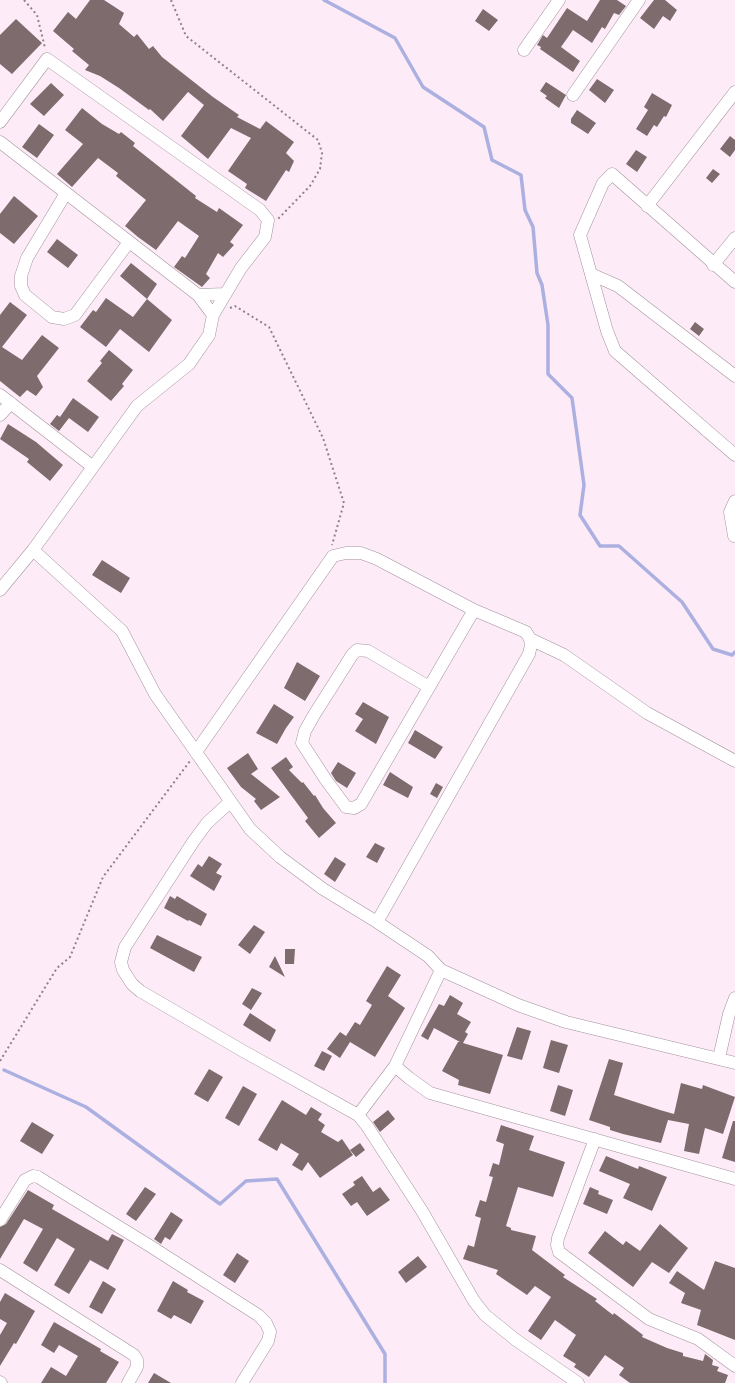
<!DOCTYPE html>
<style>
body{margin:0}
canvas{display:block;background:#fdebf7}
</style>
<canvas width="735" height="1383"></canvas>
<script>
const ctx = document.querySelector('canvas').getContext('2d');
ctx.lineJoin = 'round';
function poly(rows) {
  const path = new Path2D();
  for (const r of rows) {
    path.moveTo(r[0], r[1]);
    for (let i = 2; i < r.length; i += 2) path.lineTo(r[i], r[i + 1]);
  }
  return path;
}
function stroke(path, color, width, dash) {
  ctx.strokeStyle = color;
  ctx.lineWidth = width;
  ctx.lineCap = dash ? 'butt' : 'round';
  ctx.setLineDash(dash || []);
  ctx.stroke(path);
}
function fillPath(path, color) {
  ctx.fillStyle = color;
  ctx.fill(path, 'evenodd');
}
stroke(poly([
 [324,0,395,38,423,87,484,127,492,160,521,175,525,210,533,227,537,273,542,285,548,325,548,374,572,398,584,485,580,515,600,546,619,546,682,602,713,649,732,655,735,652],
 [4,1070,86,1107,220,1204,246,1181,277,1179,385,1354,385,1383]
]), '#acb0e1', 3.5);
fillPath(poly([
 [90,0,104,0,124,13,119,24,134,37,137,34,149,49,153,46,162,57,213,97,239,115,237,117,260,129,266,121,294,142,286,153,294,161,289,172,286,170,266,201,245,188,247,184,228,171,251,138,231,128,208,159,181,136,204,105,188,92,163,121,150,109,149,110,119,88,100,76,85,70,89,65,72,51,74,49,53,31,68,12,76,19],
 [600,0,617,0,626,6,619,15,614,13,605,29,602,27,592,43,573,30,561,47,580,61,573,72,540,49,541,47,537,45,543,35,547,38,567,8,587,21],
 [654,0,665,0,677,10,670,21,663,16,654,29,640,18],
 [483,9,498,20,489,31,475,21],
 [16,19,42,43,12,74,0,64,0,35],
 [597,79,614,90,605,103,589,90],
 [546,82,566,95,559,108,545,98,547,96,540,91],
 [51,83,64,95,44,116,30,104],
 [652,93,672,105,666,117,664,116,657,127,654,125,647,136,636,129,648,110,644,107],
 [82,108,102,124,119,134,121,132,135,143,133,146,196,196,195,198,217,212,219,208,243,225,230,242,234,245,223,257,218,253,206,274,210,278,202,287,174,267,182,256,185,258,199,236,178,221,156,250,138,237,125,226,146,200,116,176,118,173,98,158,72,187,57,174,83,144,65,130],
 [577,110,596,123,588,134,571,123,571,119],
 [39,124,54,135,37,158,22,147],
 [730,136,735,140,735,150,730,157,720,149],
 [636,150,647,157,637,172,626,164],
 [713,169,720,174,712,183,706,178],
 [14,196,38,216,14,244,0,233,0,214],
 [57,239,78,255,68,268,47,252],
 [131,263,157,284,147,299,120,276],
 [106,298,133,317,147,299,172,320,149,352,120,329,106,347,80,327,93,310,96,312],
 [10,302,27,315,2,347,22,360,42,335,59,348,37,376,43,387,36,396,27,390,20,397,0,381,0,315],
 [695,322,704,329,699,336,690,329],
 [109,350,133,370,122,384,124,386,111,401,87,381,102,363,100,361],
 [73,398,99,417,88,432,69,418,59,431,50,424,57,415,60,417],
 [8,424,36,442,63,465,50,481,27,462,29,459,0,439],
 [102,560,130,578,121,593,92,575],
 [297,662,320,676,305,701,284,688],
 [363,702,389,717,376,744,355,731,363,719,355,714],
 [274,704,294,717,286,728,277,744,256,733],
 [415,730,443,747,435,759,408,743],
 [248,753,258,769,251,774,280,797,261,810,254,801,256,799,241,787,227,768],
 [286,757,293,767,289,770,302,783,303,782,314,796,315,795,323,808,336,823,319,838,305,821,308,818,271,768],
 [338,762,356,773,347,788,336,781,331,773],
 [390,772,413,787,408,798,383,785],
 [436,783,443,787,437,798,430,794],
 [375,843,385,848,377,863,366,857],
 [209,856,222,864,216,873,222,876,214,891,190,876,198,864,202,867],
 [335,857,346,864,335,882,324,874],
 [170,896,175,899,177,896,207,914,201,926,189,920,188,921,164,908],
 [254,925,265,932,250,954,238,945],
 [157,935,202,957,194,972,150,948],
 [285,949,295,949,294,964,285,964],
 [275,956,285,977,269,967],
 [387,966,401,975,388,996,405,1008,375,1057,350,1042,340,1058,327,1049,340,1032,346,1036,355,1022,360,1025,372,1005,366,1001],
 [252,988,262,993,251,1010,242,1004],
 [450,995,463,1003,457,1014,471,1022,465,1032,468,1034,463,1043,503,1055,490,1094,458,1085,459,1080,442,1071,458,1042,460,1042,434,1028,428,1040,421,1036,439,1004,444,1006],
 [250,1013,276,1030,270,1042,243,1025],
 [517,1027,531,1031,522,1060,507,1056],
 [551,1040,568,1045,559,1073,543,1068],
 [322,1051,332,1056,324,1071,314,1066],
 [609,1059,623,1063,614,1095,660,1110,674,1114,681,1083,702,1089,703,1085,735,1097,723,1134,705,1128,699,1154,684,1151,689,1124,668,1120,661,1143,623,1134,610,1130,610,1127,589,1120],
 [209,1069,223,1077,208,1102,194,1094],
 [558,1085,573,1090,565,1116,550,1111],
 [243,1086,257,1094,239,1126,225,1118],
 [282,1100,306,1115,311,1107,322,1114,318,1120,325,1125,321,1132,338,1142,342,1139,353,1155,320,1178,308,1162,302,1171,292,1165,299,1154,281,1143,277,1151,258,1140],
 [388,1110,395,1119,380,1132,373,1122],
 [733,1121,735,1121,735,1162,722,1158],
 [32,1122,54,1135,42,1154,20,1141],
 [501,1125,534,1136,529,1150,565,1162,553,1197,518,1187,506,1226,511,1228,511,1230,536,1236,532,1250,565,1275,563,1277,597,1299,595,1301,613,1315,614,1313,643,1335,642,1337,667,1348,683,1353,683,1356,703,1361,705,1354,713,1360,712,1365,719,1367,717,1371,728,1375,725,1383,630,1383,619,1375,624,1368,605,1355,589,1377,574,1367,576,1364,563,1356,576,1335,555,1320,541,1340,528,1331,551,1297,535,1286,527,1295,496,1274,498,1270,463,1259,468,1245,474,1247,481,1218,475,1216,480,1200,486,1202,493,1177,489,1176,493,1163,499,1165,504,1144,496,1141],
 [360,1143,365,1150,356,1157,350,1150],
 [606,1156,638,1169,639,1166,667,1177,652,1211,623,1198,630,1184,599,1171],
 [362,1176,373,1192,380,1187,390,1200,367,1216,357,1202,351,1206,342,1194,355,1185,353,1182],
 [145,1187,156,1194,136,1221,126,1214],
 [590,1187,599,1191,598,1194,613,1200,607,1214,583,1204],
 [28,1190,54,1205,52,1209,108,1241,112,1234,124,1240,108,1270,90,1260,69,1294,54,1285,75,1249,57,1238,37,1272,23,1263,43,1229,24,1219,0,1259,0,1227,6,1224],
 [171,1212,183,1220,170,1240,165,1237,161,1244,154,1239],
 [660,1224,688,1248,669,1273,652,1262,633,1287,588,1253,605,1231,623,1245,626,1241,640,1251],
 [237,1253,249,1261,235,1283,223,1275],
 [418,1256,427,1267,406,1283,398,1272],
 [715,1261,735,1268,735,1340,697,1325,701,1310,681,1303,685,1293,669,1283,677,1271,704,1290],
 [103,1281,116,1289,102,1314,89,1307],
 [173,1281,188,1290,187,1292,204,1301,191,1324,174,1315,171,1319,157,1311],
 [5,1293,35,1311,16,1344,14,1343,0,1366,0,1335,7,1323,0,1319,0,1302],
 [54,1322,101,1349,100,1351,119,1362,106,1383,41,1383,51,1367,66,1376,78,1356,59,1345,54,1353,41,1345],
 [154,1373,171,1383,148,1383]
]), '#7e6b6e');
const minor = poly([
 [524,50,559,0],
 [573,95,639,0],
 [0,122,47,59,260,210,268,220,265,237,241,268,213,315,209,335,189,364,137,406,33,550,0,590],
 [0,142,198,295,213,315],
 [66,193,27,258,21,276,21,286,25,295,52,317,64,319,75,315,129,242],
 [647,206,735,92],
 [713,265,735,238],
 [593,275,618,286,735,376],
 [735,282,612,174,603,183,580,235,607,331,615,351,735,455],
 [198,295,225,294],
 [0,395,93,467],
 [0,415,11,403],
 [734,536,730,512,735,501],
 [33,550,122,631,155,694,250,829,280,857,323,889,377,922,428,956,441,970],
 [530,639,564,655,647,713,735,761],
 [429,687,368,651,357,650,352,655,314,715,305,731,302,743,326,780,346,807,354,808,361,804,474,610],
 [196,752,333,556,346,553,361,553,377,559,474,610,526,632,530,639,531,645,529,654,377,922],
 [230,802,207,823,193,842,125,947,121,962,123,970,132,984,140,991,243,1051,358,1115],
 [719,1058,729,1014,735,998],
 [395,1066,409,1078,430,1093,735,1179],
 [595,1139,558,1238,557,1245,559,1252,649,1319,698,1339,735,1366],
 [0,1220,25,1180,33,1176,38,1177,150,1246,258,1315,266,1323,270,1332,268,1341,242,1383],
 [0,1270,134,1355,137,1360,137,1367,128,1383],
 [0,1382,1,1383],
 [578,1383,516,1340,485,1315,474,1301,422,1211,367,1126,358,1115,395,1066,441,970,518,1005,566,1022,735,1063]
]);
stroke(minor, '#a2929d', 13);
stroke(poly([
 [24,0,37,15,45,48],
 [171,0,186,36,318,140,322,153,320,169,310,186,278,219],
 [230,308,235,306,269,327,323,438,344,503,332,545],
 [0,1061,57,968,70,957,103,877,190,761]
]), '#8f828a', 2, [2, 3]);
stroke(minor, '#fff', 12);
</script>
